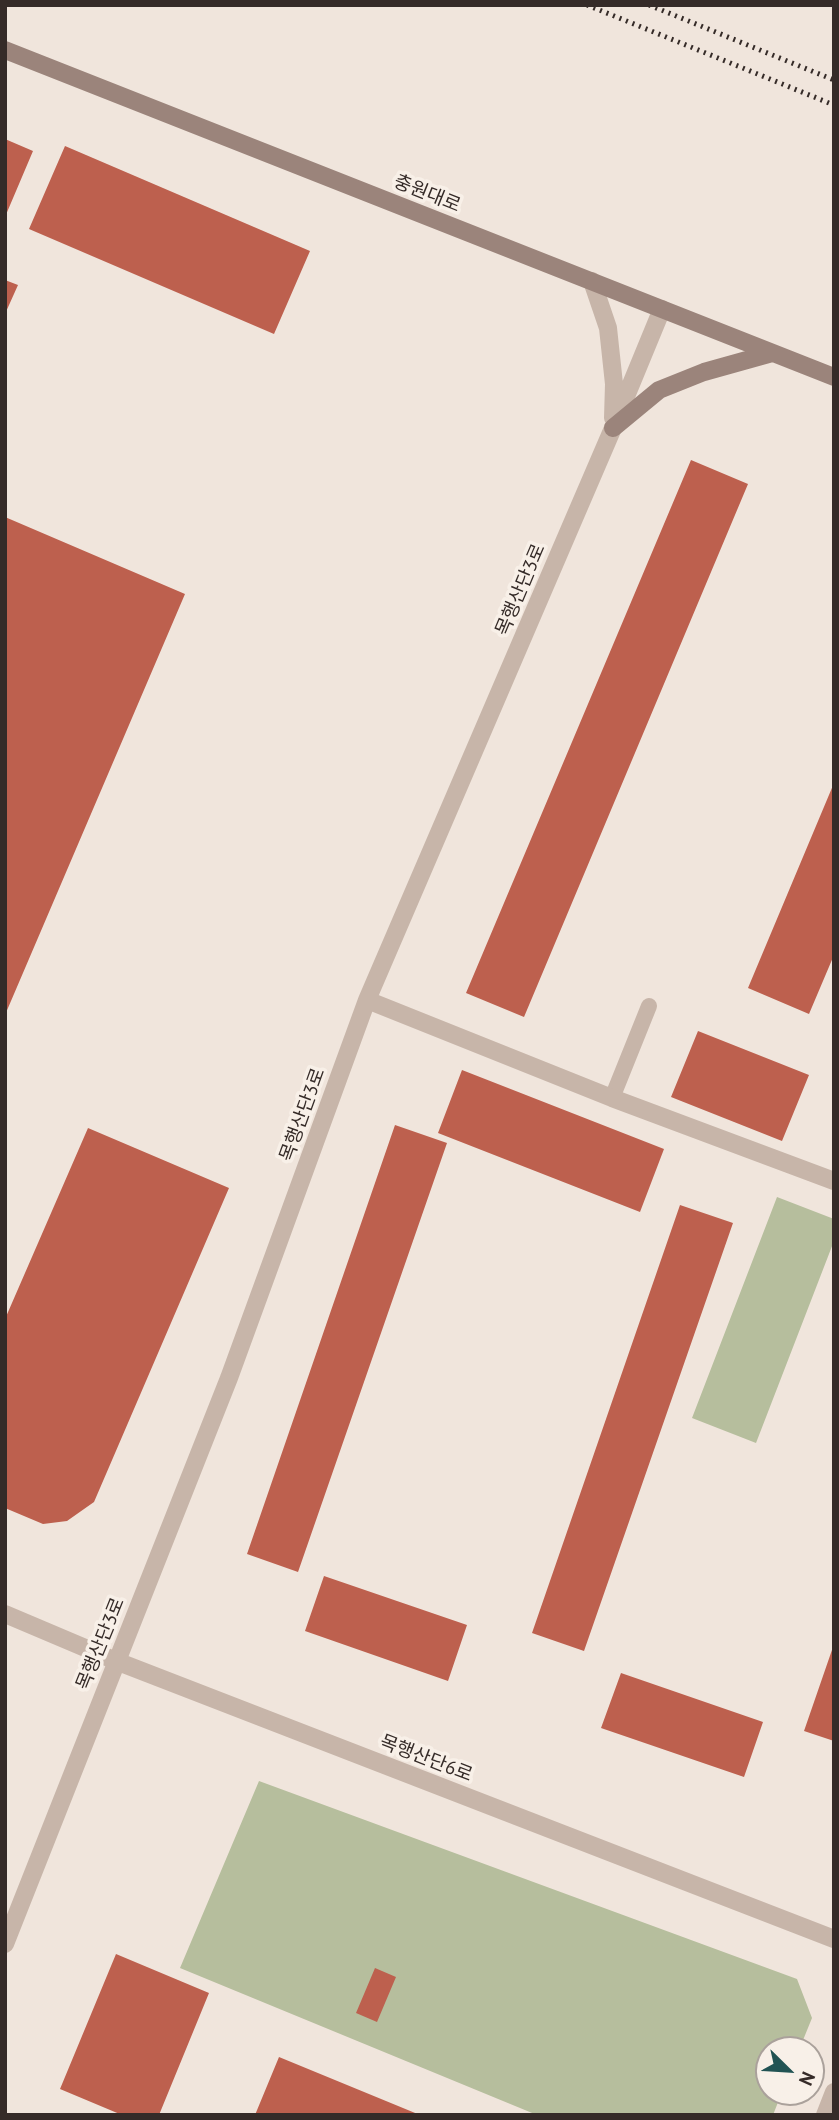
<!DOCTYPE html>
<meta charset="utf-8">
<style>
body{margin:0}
#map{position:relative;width:839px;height:2120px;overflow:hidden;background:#f0e5dc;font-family:"PT Sans",sans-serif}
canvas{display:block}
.frame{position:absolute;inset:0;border:7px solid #352b28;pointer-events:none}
.north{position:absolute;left:755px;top:2036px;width:70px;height:70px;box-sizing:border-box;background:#f8f0e8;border:2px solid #aaa19b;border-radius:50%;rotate:114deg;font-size:19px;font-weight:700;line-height:28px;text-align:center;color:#352b28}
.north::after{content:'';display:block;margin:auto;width:24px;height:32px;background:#215353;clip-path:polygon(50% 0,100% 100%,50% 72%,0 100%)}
</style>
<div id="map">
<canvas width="839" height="2120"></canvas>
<div class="frame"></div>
<div class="north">N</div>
</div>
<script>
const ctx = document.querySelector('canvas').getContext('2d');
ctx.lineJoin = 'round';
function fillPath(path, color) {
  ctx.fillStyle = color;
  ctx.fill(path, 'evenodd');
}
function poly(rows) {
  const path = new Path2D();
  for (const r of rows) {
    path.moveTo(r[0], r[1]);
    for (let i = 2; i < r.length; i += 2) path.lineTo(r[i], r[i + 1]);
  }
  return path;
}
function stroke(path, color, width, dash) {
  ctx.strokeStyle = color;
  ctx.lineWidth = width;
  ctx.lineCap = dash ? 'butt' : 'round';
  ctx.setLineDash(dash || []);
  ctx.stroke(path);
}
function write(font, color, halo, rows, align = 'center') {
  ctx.font = font + ' "PT Sans","Noto Sans KR",sans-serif';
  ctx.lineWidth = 7;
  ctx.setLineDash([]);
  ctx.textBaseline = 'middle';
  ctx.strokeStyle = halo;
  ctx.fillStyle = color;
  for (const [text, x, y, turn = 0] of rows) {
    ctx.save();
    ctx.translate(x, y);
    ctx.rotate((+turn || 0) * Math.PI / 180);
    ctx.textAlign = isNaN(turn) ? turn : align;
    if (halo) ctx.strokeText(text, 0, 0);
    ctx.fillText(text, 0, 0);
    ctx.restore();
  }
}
fillPath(poly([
 [777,1197,834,1219,834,1241,756,1443,692,1418],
 [259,1781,797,1979,812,2018,799,2050,769,2050,769,2092,782,2092,773,2115,537,2115,180,1968]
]), '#b6be9d');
fillPath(poly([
 [5,139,33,151,5,217],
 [65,146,310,251,274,334,29,229],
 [5,280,18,285,5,314],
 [691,460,748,484,524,1017,466,993],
 [5,517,185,594,5,1015],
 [834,783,834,955,809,1014,748,988],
 [698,1031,809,1075,782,1141,671,1097],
 [462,1070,664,1149,640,1212,438,1133],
 [395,1125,447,1143,298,1572,247,1554],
 [88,1128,229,1188,94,1502,67,1521,43,1524,5,1508,5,1319],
 [680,1205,733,1223,584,1651,532,1633],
 [324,1576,467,1625,448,1681,305,1631],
 [833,1647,834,1647,834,1741,804,1731],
 [621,1673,763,1722,744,1777,601,1728],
 [116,1954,209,1993,159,2115,122,2115,60,2089],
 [375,1968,396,1977,377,2022,356,2013],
 [279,2057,420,2115,255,2115]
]), '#bd604e');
stroke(poly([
 [612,1098,649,1006]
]), '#c7b5a9', 16);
stroke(poly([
 [592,281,608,328,614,384,613,418],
 [367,1000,612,1098,834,1181],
 [5,1614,116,1661,834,1939],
 [5,1944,229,1378,367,1000,613,428,662,309],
 [825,2115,834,2092]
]), '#c7b5a9', 18);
stroke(poly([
 [5,50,834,377],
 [613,428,659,390,704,372,772,353]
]), '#9b847b', 18);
stroke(poly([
 [587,5,834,105],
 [649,5,834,80]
]), '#352b28', 5, [2, 5]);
write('19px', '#352b28', '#f8f0e8', [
 ["충원대로",427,194,22],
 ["목행산단3로",521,590,-67],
 ["목행산단3로",303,1115,-70],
 ["목행산단3로",101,1644,-68],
 ["목행산단6로",426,1759,21]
]);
</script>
